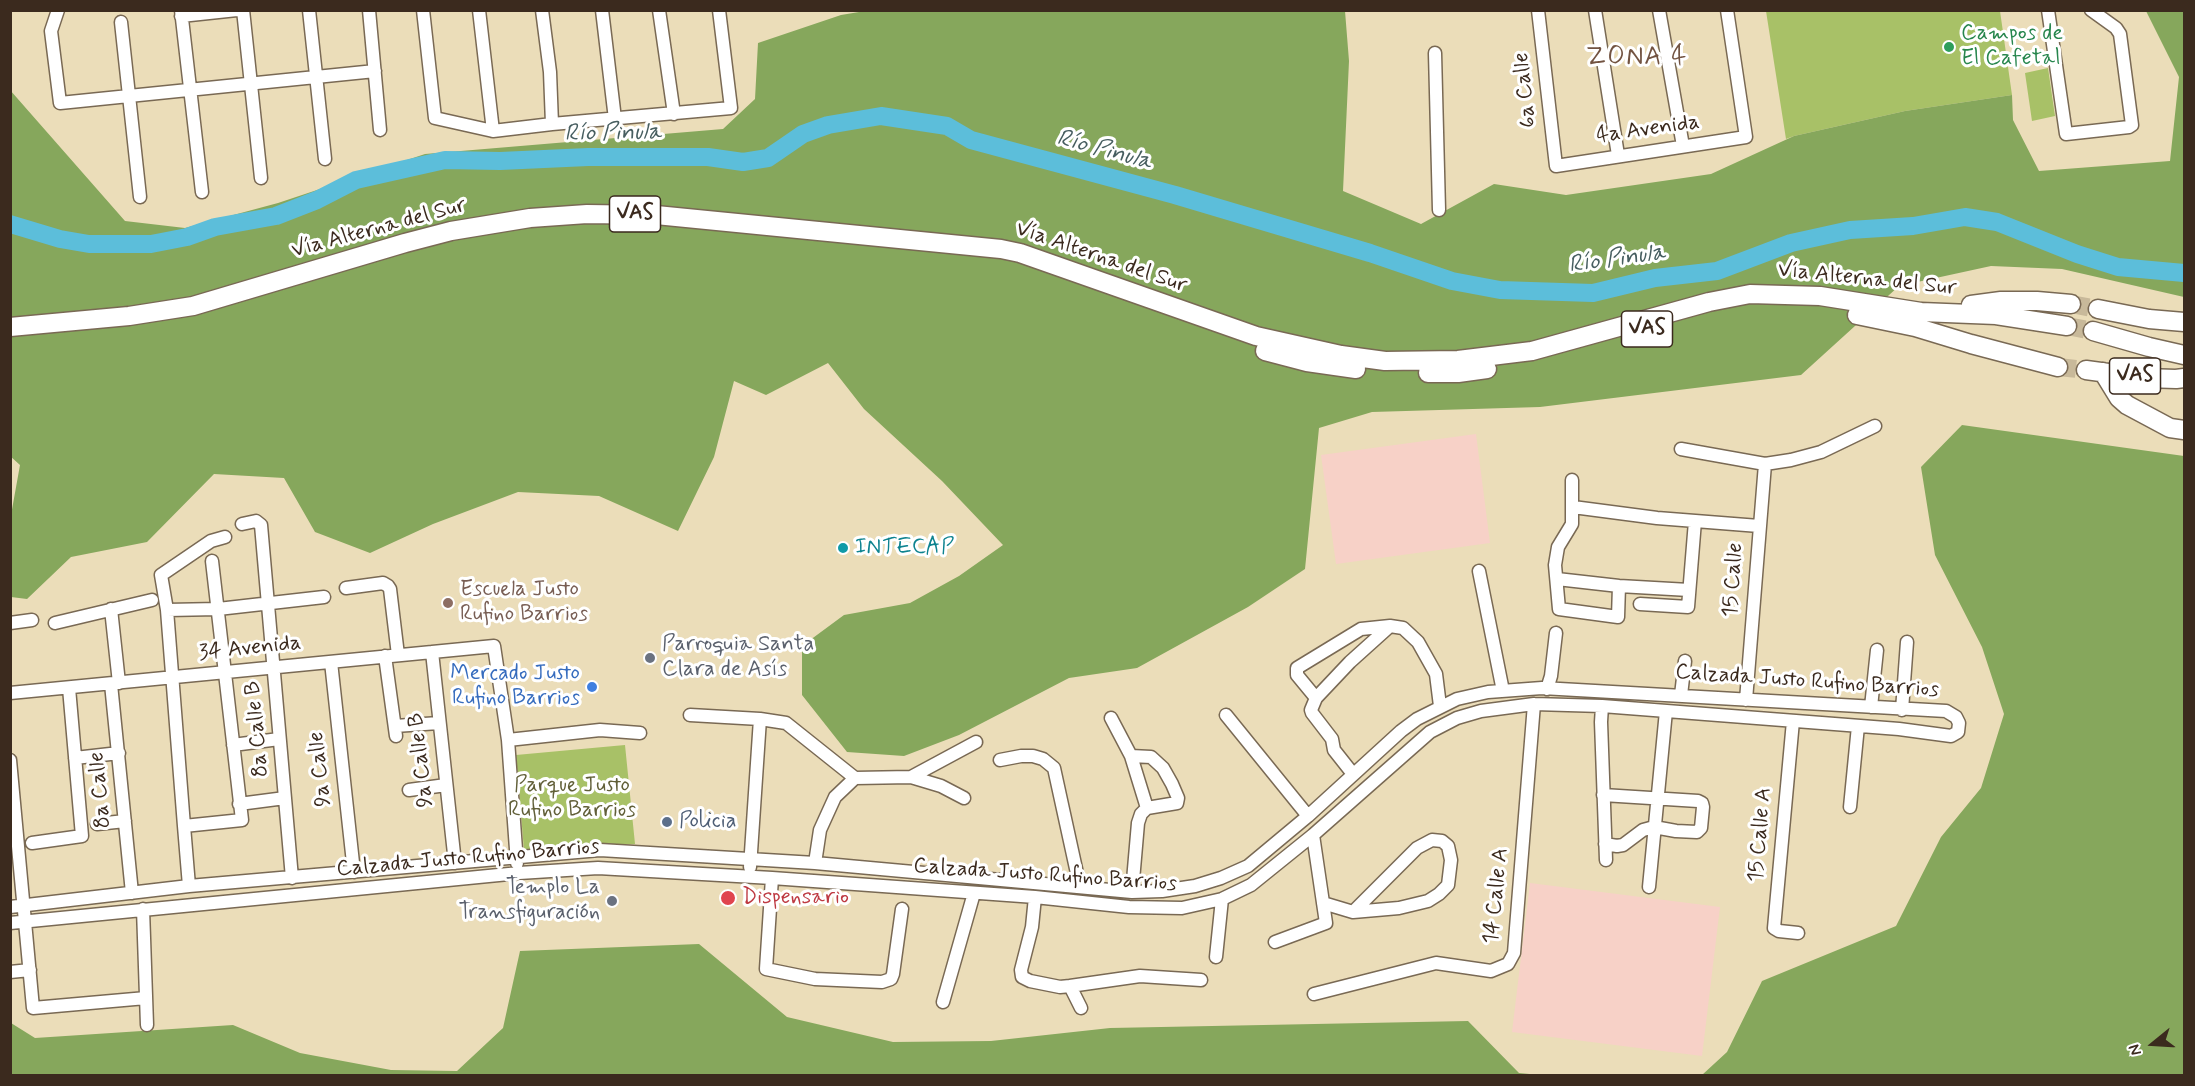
<!DOCTYPE html>
<meta charset="utf-8">
<style>
body{margin:0}
#map{position:relative;width:2195px;height:1086px;overflow:hidden;background:#ebddb9;font-family:Mynerve,sans-serif}
canvas{display:block}
.frame{position:absolute;inset:0;border:12px solid #3b2a1e;pointer-events:none}
.north{position:absolute;left:2123px;top:1014px;width:60px;height:60px;-webkit-text-stroke:4px #fff;paint-order:stroke;rotate:252deg;font-size:16px;font-weight:700;line-height:24px;text-align:center;color:#3b2a1e}
.north::after{content:'';display:block;margin:auto;width:21px;height:27px;background:#3b2a1e;clip-path:polygon(50% 0,100% 100%,50% 72%,0 100%)}
</style>
<div id="map">
<canvas width="2195" height="1086"></canvas>
<div class="frame"></div>
<div class="north">N</div>
</div>
<script>
const ctx = document.querySelector('canvas').getContext('2d');
ctx.lineJoin = 'round';
function fillPath(path, color) {
  ctx.fillStyle = color;
  ctx.fill(path, 'evenodd');
}
function poly(rows) {
  const path = new Path2D();
  for (const r of rows) {
    path.moveTo(r[0], r[1]);
    for (let i = 2; i < r.length; i += 2) path.lineTo(r[i], r[i + 1]);
  }
  return path;
}
function stroke(path, color, width, dash) {
  ctx.strokeStyle = color;
  ctx.lineWidth = width;
  ctx.lineCap = dash ? 'butt' : 'round';
  ctx.setLineDash(dash || []);
  ctx.stroke(path);
}
function write(font, color, halo, rows, align = 'center') {
  ctx.font = font + ' Mynerve,sans-serif';
  ctx.lineWidth = 6;
  ctx.setLineDash([]);
  ctx.textBaseline = 'middle';
  ctx.strokeStyle = halo;
  ctx.fillStyle = color;
  for (const [text, x, y, turn = 0] of rows) {
    ctx.save();
    ctx.translate(x, y);
    ctx.rotate((+turn || 0) * Math.PI / 180);
    ctx.textAlign = isNaN(turn) ? turn : align;
    if (halo) ctx.strokeText(text, 0, 0);
    ctx.fillText(text, 0, 0);
    ctx.restore();
  }
}
fillPath(poly([
 [1476,434,1490,543,1336,564,1321,455],
 [1530,883,1720,907,1702,1056,1512,1032]
]), '#f7d1c7');
fillPath(poly([
 [1766,11,2000,11,2012,95,1905,111,1794,136,1786,139],
 [2048,68,2055,116,2032,121,2025,73],
 [625,745,635,844,524,850,516,755]
]), '#a8c167');
fillPath(poly([
 [871,10,1345,11,1349,61,1343,191,1421,224,1494,184,1566,195,1711,174,1794,136,1905,111,2012,95,2013,120,2039,171,2170,161,2179,77,2146,11,2184,11,2184,297,2062,269,1991,266,1899,286,1801,375,1540,407,1372,412,1319,428,1305,569,1248,607,1137,668,1069,678,959,735,904,756,847,752,802,695,802,646,844,615,910,603,959,576,1003,545,942,481,864,409,828,363,766,395,734,381,714,457,678,531,599,496,518,492,433,524,370,553,315,532,284,478,214,474,147,542,71,557,27,599,11,597,11,515,20,465,10,456,10,90,125,221,185,228,278,203,425,154,723,129,755,99,758,43,841,15],
 [1962,425,2184,456,2184,1075,1702,1075,1727,1052,1762,981,1896,926,1941,837,1981,788,2004,714,1982,647,1935,555,1921,467],
 [699,944,787,1017,893,1042,991,1041,1110,1028,1468,1021,1519,1073,1540,1075,11,1075,11,1023,35,1038,233,1025,300,1053,391,1070,457,1071,503,1028,520,951]
]), '#86a75c');
stroke(poly([
 [10,224,60,239,89,244,151,244,187,237,215,227,276,216,317,200,356,180,445,160,500,161,588,157,708,157,743,162,768,158,803,134,828,125,881,116,947,126,971,140,1175,195,1370,253,1452,281,1500,290,1593,293,1655,278,1717,271,1791,243,1850,230,1913,226,1965,217,1997,222,2077,254,2118,267,2184,273]
]), '#5cbeda', 18);
stroke(poly([
 [2071,304,2098,309],
 [2067,326,2093,331],
 [2058,367,2086,370]
]), '#c8b99a', 18, [18, 9]);
const minor = poly([
 [58,10,51,31,60,103,375,71],
 [181,10,202,192],
 [243,10,261,178],
 [309,10,325,159],
 [369,10,380,130],
 [423,10,435,118,493,131,552,124,731,108,719,10],
 [479,10,493,131],
 [542,10,550,72,552,124],
 [602,10,615,119],
 [659,10,674,114],
 [1538,10,1556,166,1746,137,1727,10],
 [1595,10,1618,155],
 [1659,10,1683,146],
 [2048,10,2066,134,2129,127,2132,125,2120,34,2116,28,2091,10],
 [181,16,237,10],
 [121,22,140,197],
 [1435,53,1439,210],
 [1681,449,1765,464,1791,460,1821,452,1875,426],
 [1572,480,1572,524,1558,547,1555,565,1559,609,1618,617,1619,586],
 [1573,507,1657,518,1759,526],
 [242,524,256,521,261,525,292,878],
 [225,537,211,541,161,575,167,610,218,609,324,597],
 [1479,571,1503,691],
 [1557,579,1619,586,1689,590],
 [346,588,383,583,388,586,390,589,398,655],
 [1640,604,1688,607,1695,521],
 [111,609,119,683],
 [167,610,184,826,242,820,212,561],
 [10,623,32,620],
 [55,623,152,600],
 [432,652,455,863],
 [385,656,396,736],
 [331,662,354,872],
 [111,684,132,893],
 [1547,689,1551,676,1556,633],
 [10,693,494,646,508,740,517,863],
 [1681,695,1685,661],
 [1316,698,1350,662,1390,626],
 [1746,700,1765,464],
 [1602,706,1601,722,1606,860],
 [1871,707,1877,650],
 [1902,710,1907,642],
 [690,715,760,719,786,723,855,778,911,777,941,786,964,798],
 [1226,715,1308,816],
 [1111,718,1131,756,1147,808],
 [1793,721,1774,928,1779,931,1798,933],
 [395,726,439,723],
 [508,740,600,730,640,733],
 [233,745,279,739],
 [1131,756,1151,757,1163,768,1172,784,1178,798,1177,803,1147,808,1141,814,1138,823,1132,892],
 [75,758,119,753],
 [10,760,33,1008,146,998],
 [1000,760,1021,756,1033,756,1043,759,1054,768,1080,887],
 [1353,774,1334,750,1332,739,1312,713,1311,710,1316,698,1297,675,1297,668,1361,629,1390,626,1403,628,1418,642,1436,674,1440,706],
 [911,777,976,742],
 [409,790,446,785],
 [1603,795,1698,801,1702,803,1703,807,1701,828,1697,832,1676,831,1654,827,1643,830,1623,845,1617,846,1605,844],
 [239,804,285,798],
 [1850,807,1858,726],
 [97,824,125,821],
 [184,826,189,886],
 [32,843,82,836,69,688],
 [815,863,820,830,835,797,855,778],
 [750,867,760,719],
 [772,878,766,969,815,979,882,982,891,979,893,974,902,909],
 [1649,887,1666,711],
 [1035,897,1032,927,1021,970,1022,977,1030,981,1060,987,1070,986,1081,1008],
 [1323,903,1353,912,1399,908,1428,901,1439,894,1448,885,1451,860,1448,846,1442,841,1432,840,1417,848,1353,912],
 [10,907,189,886,600,850,815,863,1132,892,1162,891,1195,886,1221,878,1248,866,1308,816,1401,731,1417,719,1457,699,1488,692,1542,688,1946,711,1956,717,1959,723,1958,732,1951,736,1899,729,1602,706,1534,704,1481,711,1457,718,1430,732,1313,835,1251,885,1222,899,1182,908,1129,907,1035,897,772,878,598,868,519,873,10,923],
 [143,909,147,1025],
 [1275,942,1326,923,1313,835],
 [1216,957,1222,899],
 [10,972,30,970],
 [1070,986,1140,976,1201,980],
 [1314,994,1436,963,1491,971,1508,964,1514,953,1534,704],
 [943,1002,974,893]
]);
const highway = poly([
 [1971,305,2001,301,2037,301,2071,304],
 [2098,309,2149,319,2184,322],
 [1857,315,1915,327,1971,344,2058,367],
 [10,327,129,316,193,306,405,243,451,231,530,218,587,214,656,215,1001,249,1020,253,1256,336,1341,355,1385,361,1458,360,1532,351,1709,302,1750,294,1820,296,1921,312,1996,315,2067,326],
 [2093,331,2149,347,2184,355],
 [1265,351,1307,362,1356,369],
 [2086,370,2145,378,2176,379,2184,378],
 [2103,372,2119,398,2127,405,2170,428,2184,430],
 [1428,373,1458,373,1487,369]
]);
stroke(minor, '#796954', 15);
stroke(highway, '#796954', 21);
stroke(minor, '#fff', 12);
stroke(highway, '#fff', 18);
for (const [x, y, r, color] of [
 [1949,47,6,"#2e9e5b"],
 [843,548,6,"#0f9aa8"],
 [448,603,6,"#8d6e63"],
 [650,658,6,"#6b7280"],
 [592,687,6,"#3f7fe0"],
 [667,822,6,"#5c6f8a"],
 [728,898,8,"#e0444e"],
 [612,901,6,"#6b7280"]
]) {
  const dot = new Path2D();
  dot.arc(x, y, r, 0, 2 * Math.PI);
  ctx.fillStyle = color;
  ctx.fill(dot);
  stroke(dot, '#fff', 2);
}
for (const [x, y, w] of [
 [635,214,51],
 [1647,329,51],
 [2135,376,51]
]) {
  const box = new Path2D();
  box.roundRect(x - w / 2, y - 18, w, 36, 4.5);
  ctx.fillStyle = '#fff';
  ctx.fill(box);
  stroke(box, '#3b2a1e', 1.5);
}
write('bold 21px', '#3b2a1e', null, [
 ["VAS",635,214],
 ["VAS",1647,329],
 ["VAS",2135,376]
]);
write('22px', '#27864d', '#fff', [
 ["Campos de",1961,34],
 ["El Cafetal",1961,59]
], 'left');
write('22px', '#3b2a1e', '#fff', [
 ["6a Calle",1526,90,-96],
 ["4a Avenida",1648,130,-8],
 ["Vía Alterna del Sur",379,229,-15],
 ["Vía Alterna del Sur",1101,258,19],
 ["Vía Alterna del Sur",1867,280,6],
 ["15 Calle",1734,580,-86],
 ["34 Avenida",250,649,-6],
 ["Calzada Justo Rufino Barrios",1807,682,4],
 ["8a Calle B",258,729,-95],
 ["9a Calle B",422,760,-96],
 ["9a Calle",321,769,-96],
 ["8a Calle",101,790,-95],
 ["15 Calle A",1761,835,-85],
 ["Calzada Justo Rufino Barrios",468,859,-5],
 ["Calzada Justo Rufino Barrios",1045,876,4],
 ["14 Calle A",1497,896,-84]
]);
write('22px', '#0d838f', '#fff', [
 ["INTECAP",855,548]
], 'left');
write('22px', '#785e54', '#fff', [
 ["Escuela Justo",460,590],
 ["Rufino Barrios",460,615]
], 'left');
write('22px', '#5b616d', '#fff', [
 ["Parroquia Santa",662,645],
 ["Clara de Asís",662,670],
 ["Templo La",600,888,"right"],
 ["Transfiguración",600,913,"right"]
], 'left');
write('22px', '#366cbe', '#fff', [
 ["Mercado Justo",580,674],
 ["Rufino Barrios",580,699]
], 'right');
write('22px', '#615f38', '#fff', [
 ["Parque Justo",572,786],
 ["Rufino Barrios",572,811]
]);
write('22px', '#4e5e75', '#fff', [
 ["Policia",679,822]
], 'left');
write('22px', '#be3a42', '#fff', [
 ["Dispensario",742,898]
], 'left');
write('italic 24px', '#475e60', '#fff', [
 ["Río Pinula",613,134,-1],
 ["Río Pinula",1104,151,15],
 ["Río Pinula",1617,260,-8]
]);
ctx.letterSpacing = '1.5px';
write('26px', '#725341', '#fff', [
 ["ZONA 4",1637,59]
]);
ctx.letterSpacing = '0px';
</script>
